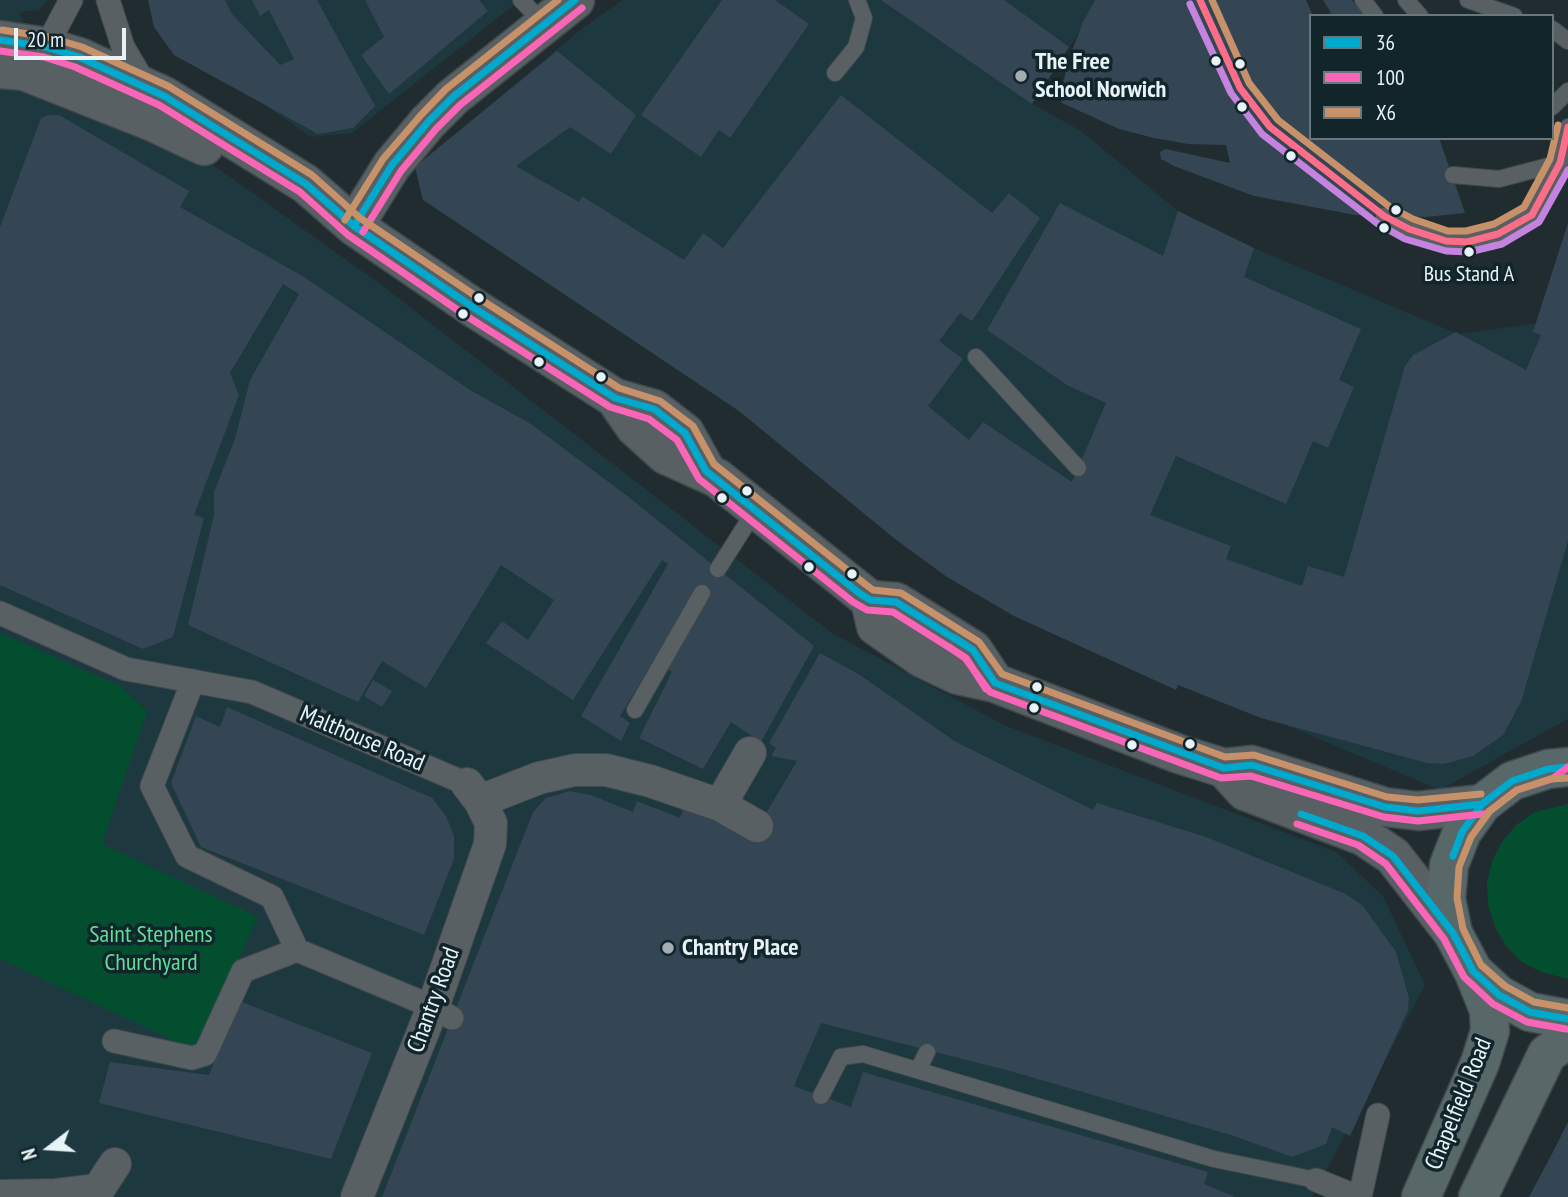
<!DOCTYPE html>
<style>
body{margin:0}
#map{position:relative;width:1568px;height:1197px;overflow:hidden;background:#212c30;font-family:"PT Sans Narrow",sans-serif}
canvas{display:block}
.legend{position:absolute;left:1309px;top:14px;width:245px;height:126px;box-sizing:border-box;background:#11252b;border:2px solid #67777d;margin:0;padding:9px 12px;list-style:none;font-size:21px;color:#e7f3f7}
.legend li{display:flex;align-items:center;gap:14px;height:35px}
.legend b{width:35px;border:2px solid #67777d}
.north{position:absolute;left:14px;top:1113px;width:70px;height:70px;-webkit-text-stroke:5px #11252b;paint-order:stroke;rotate:253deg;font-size:19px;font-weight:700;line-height:28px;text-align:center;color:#e7f3f7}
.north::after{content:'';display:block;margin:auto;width:24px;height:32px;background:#e7f3f7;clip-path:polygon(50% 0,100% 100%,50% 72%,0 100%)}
.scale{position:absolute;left:14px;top:28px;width:112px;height:32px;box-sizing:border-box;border:4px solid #e7f3f7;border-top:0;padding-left:9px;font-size:21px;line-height:24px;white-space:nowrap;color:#e7f3f7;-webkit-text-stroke:5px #11252b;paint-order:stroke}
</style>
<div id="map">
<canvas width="1568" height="1197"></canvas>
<ul class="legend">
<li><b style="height:9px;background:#00a9ce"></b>36</li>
<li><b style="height:9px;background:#fa66b7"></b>100</li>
<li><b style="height:9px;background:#c7916a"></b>X6</li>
</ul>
<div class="north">N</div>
<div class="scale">20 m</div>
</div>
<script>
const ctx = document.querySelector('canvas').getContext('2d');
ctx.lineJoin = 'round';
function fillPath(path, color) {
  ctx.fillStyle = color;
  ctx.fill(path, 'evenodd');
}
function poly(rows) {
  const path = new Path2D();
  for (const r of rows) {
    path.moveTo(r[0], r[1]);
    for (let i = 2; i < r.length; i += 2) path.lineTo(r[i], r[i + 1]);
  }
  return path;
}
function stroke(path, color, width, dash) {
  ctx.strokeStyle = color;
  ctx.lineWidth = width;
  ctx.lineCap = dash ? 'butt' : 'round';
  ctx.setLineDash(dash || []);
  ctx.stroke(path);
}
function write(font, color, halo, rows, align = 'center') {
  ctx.font = font + ' "PT Sans Narrow",sans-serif';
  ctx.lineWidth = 7;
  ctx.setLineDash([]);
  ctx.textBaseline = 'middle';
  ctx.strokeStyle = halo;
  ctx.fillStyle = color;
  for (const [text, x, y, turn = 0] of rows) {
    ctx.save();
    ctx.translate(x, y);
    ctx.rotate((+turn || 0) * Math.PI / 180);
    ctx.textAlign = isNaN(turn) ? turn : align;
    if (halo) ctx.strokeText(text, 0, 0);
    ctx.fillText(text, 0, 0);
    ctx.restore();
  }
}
fillPath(poly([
 [0,0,48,0,39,10,20,12,40,89,83,72,380,284,832,633,1004,725,1336,852,1383,896,1425,985,1312,1197,0,1197],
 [148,0,520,0,352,133,311,137,154,28],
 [623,0,1100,0,1032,104,1081,131,1178,211,1254,248,1458,334,1555,321,1568,281,1568,719,1440,790,1016,611,801,452,423,200,415,167,584,27]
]), '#1e3840');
fillPath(poly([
 [0,633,120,686,147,711,102,844,258,917,196,1051,0,959],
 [1568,804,1568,979,1541,972,1522,962,1506,946,1495,927,1488,905,1487,883,1492,861,1502,842,1516,825,1535,812]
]), '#044e30');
fillPath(poly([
 [148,0,225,0,232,14,280,65,294,59,269,10,260,16,252,0,317,0,375,106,353,128,318,134,174,55,154,27],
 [365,0,479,0,488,11,389,94,361,55,384,37],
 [722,0,775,0,809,24,730,138,719,130,701,157,641,115],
 [881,0,1004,0,1069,47,1032,104],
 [1095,0,1306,0,1313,16,1311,138,1439,138,1465,213,1426,217,1355,215,1254,196,1174,166,1161,159,1160,152,1166,149,1230,163,1226,145,1188,144,1154,138,1119,129,1062,103,1060,98,1068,61,1083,22],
 [1323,0,1352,0,1365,16,1322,16,1331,13],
 [557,51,636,115,611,154,570,127,516,166,579,202,582,196,684,260,703,233,723,248,841,95,992,213,1009,193,1040,218,972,321,960,313,939,341,963,359,928,406,969,440,983,422,1072,482,1106,403,1067,385,987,330,1060,203,1163,256,1178,211,1254,248,1244,277,1361,329,1339,380,1354,387,1328,448,1313,441,1286,504,1176,456,1150,515,1231,546,1226,559,1302,586,1308,566,1344,577,1405,366,1413,355,1456,332,1526,370,1541,335,1533,332,1568,223,1568,541,1521,702,1503,735,1473,756,1444,764,1427,763,1261,718,1178,685,1176,690,1014,616,947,577,895,539,739,411,423,200,415,167],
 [48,115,59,115,189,191,180,207,304,277,470,390,531,424,626,495,814,646,761,742,731,722,703,769,639,738,672,672,668,669,708,597,697,589,620,716,630,723,621,741,581,716,668,564,662,560,573,700,486,643,502,621,528,640,554,600,501,565,426,688,382,661,358,702,188,625,214,515,214,492,235,439,250,380,299,294,283,284,230,373,239,395,194,515,204,518,173,637,143,649,0,585,0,227,41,118],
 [820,653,860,675,956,742,1093,810,1097,803,1206,837,1346,894,1363,906,1396,952,1409,998,1408,1010,1350,1136,1332,1127,1326,1144,1292,1157,1234,1136,1010,1071,821,1023,794,1086,851,1107,863,1072,1208,1172,1204,1184,1235,1197,382,1197,533,812,546,798,570,791,591,795,633,812,637,801,680,818,684,809,752,837,797,761,771,756,776,748,769,743],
 [373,680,392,691,382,707,364,696],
 [227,707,432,798,446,816,454,836,454,859,424,935,201,847,171,783,196,716,220,727],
 [239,1001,372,1053,331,1159,99,1103,110,1062,209,1075],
 [1568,1122,1568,1197,1529,1197,1554,1150]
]), '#344553');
const service = poly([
 [521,0,543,23],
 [1363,0,1375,16],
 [1406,0,1420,16],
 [1468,0,1514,16],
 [1552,29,1568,41],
 [835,73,856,47,864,18,857,0],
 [1552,107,1568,91],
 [1453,175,1499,179,1560,163],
 [1384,216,1409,229,1446,241,1467,242,1498,234,1532,215,1560,163,1568,127],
 [976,357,1078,468],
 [718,569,756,509],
 [635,710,702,593],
 [918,1070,927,1052],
 [821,1096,841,1057,863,1054,1214,1159,1316,1180]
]);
const pedestrian = poly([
 [108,0,123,47,146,86],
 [46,47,71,0],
 [0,613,126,669,252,692,467,784],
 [297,950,433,1007,452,1018],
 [114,1041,192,1058,205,1054,243,971,297,950,272,897,187,856,152,786,193,681],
 [1316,1180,1358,1197],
 [1360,1197,1378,1115]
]);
const minor = poly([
 [480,801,539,778,575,770,606,770,650,781,720,805,757,826],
 [720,805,750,753],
 [0,1196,56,1195,98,1190,115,1164],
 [357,1197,433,1007,490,844,491,823,480,801,467,784]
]);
const tertiary = poly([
 [0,40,46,47,79,57,164,96,306,184,354,226,474,308,615,398,654,409,685,433,706,471],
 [0,69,24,71,153,122,204,146],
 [354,226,392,165,428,122,453,97,575,0],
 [615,398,635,427,666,455,717,478,870,600,896,602,973,650,995,683],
 [870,600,876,626,922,658,958,675,995,683,1179,754,1224,768,1252,765,1385,807,1418,811,1482,804],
 [1224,768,1245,791,1363,836,1393,856,1453,933]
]);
const primary = poly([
 [1568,767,1548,769,1512,781,1482,804,1462,832,1449,865,1446,899,1453,933,1473,971,1499,995,1530,1012,1568,1019],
 [1421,1197,1480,1063,1490,1031,1489,1010,1474,973],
 [1478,1197,1547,1054,1568,1039]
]);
stroke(service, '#3f494c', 18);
stroke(pedestrian, '#3f494c', 25);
stroke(minor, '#3f494c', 34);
stroke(tertiary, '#3f494c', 41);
stroke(primary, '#3f494c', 41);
stroke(service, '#586063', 16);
stroke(pedestrian, '#586063', 23);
stroke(minor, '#586063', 32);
stroke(tertiary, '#586063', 38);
stroke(primary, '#586768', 38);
stroke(poly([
 [0,40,46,47,79,57,164,96,306,184,354,226,474,308,615,398,654,409,685,433,706,471,859,593,870,600,896,602,973,650,995,683],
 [354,226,392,165,428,122,453,97,575,0],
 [955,638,973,650,995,683,1224,768,1252,765,1385,807,1418,811,1482,804],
 [1301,814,1363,836,1393,856,1453,933,1473,971,1499,995,1530,1012,1568,1019],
 [1453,856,1462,832,1482,804,1512,781,1548,769,1568,767]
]), '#00a9ce', 7);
stroke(poly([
 [0,51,44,57,75,67,159,105,300,192,348,235,468,317,610,407,649,419,677,440,699,479,853,602,867,610,893,612,966,658,986,689],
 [363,232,401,171,436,129,460,105,582,8],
 [949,647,965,658,990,692,1221,778,1251,776,1384,817,1418,821,1483,814],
 [1488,812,1517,790,1552,779,1568,767],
 [1297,824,1358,845,1386,864,1444,939,1464,977,1493,1004,1527,1022,1566,1029]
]), '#fa66b7', 7);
stroke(poly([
 [1212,0,1249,83,1278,120,1390,207,1413,219,1448,231,1466,231,1494,224,1524,207,1550,159,1558,125],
 [2,30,48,37,82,47,168,86,312,175,360,218,480,299,619,388,660,401,693,426,714,464,865,584,873,590,901,593,979,642,1002,674,1225,757,1254,755,1387,797,1418,800,1481,794],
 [345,220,383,159,421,115,446,89,558,0],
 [1568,778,1550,779,1517,790,1490,811,1471,837,1459,867,1457,898,1463,929,1481,965,1505,986,1534,1002,1568,1008]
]), '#c7916a', 7);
stroke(poly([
 [1200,0,1240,88,1270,127,1384,216,1409,229,1446,241,1467,242,1498,234,1532,215,1560,163,1568,127]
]), '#fb6d88', 7);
stroke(poly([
 [1190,4,1231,93,1262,134,1378,224,1405,239,1446,251,1469,252,1502,244,1539,222,1568,170]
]), '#c483df', 7);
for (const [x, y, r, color] of [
 [1216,61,6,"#e7f3f7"],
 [1240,64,6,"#e7f3f7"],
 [1021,76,7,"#a2adb1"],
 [1242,107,6,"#e7f3f7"],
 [1291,156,6,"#e7f3f7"],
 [1396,210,6,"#e7f3f7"],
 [1384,228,6,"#e7f3f7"],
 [1469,252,6,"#e7f3f7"],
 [479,298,6,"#e7f3f7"],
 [463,314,6,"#e7f3f7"],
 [539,362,6,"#e7f3f7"],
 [601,377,6,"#e7f3f7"],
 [747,491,6,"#e7f3f7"],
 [722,498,6,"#e7f3f7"],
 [809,567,6,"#e7f3f7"],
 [852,574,6,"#e7f3f7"],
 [1037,687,6,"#e7f3f7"],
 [1034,708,6,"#e7f3f7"],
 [1190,744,6,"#e7f3f7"],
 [1132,745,6,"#e7f3f7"],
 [668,948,7,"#a2adb1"]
]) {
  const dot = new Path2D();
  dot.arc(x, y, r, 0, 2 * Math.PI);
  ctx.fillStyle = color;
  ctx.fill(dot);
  stroke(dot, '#11252b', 2.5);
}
write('22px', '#e7f3f7', '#11252b', [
 ["Bus Stand A",1469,275]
]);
write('bold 24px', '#e7f3f7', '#11252b', [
 ["The Free",1035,62],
 ["School Norwich",1035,90],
 ["Chantry Place",682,948]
], 'left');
write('24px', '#e7f3f7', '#11252b', [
 ["Malthouse Road",362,739,23],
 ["Chantry Road",434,1000,-70],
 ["Chapelfield Road",1459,1104,-68]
]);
write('24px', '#61de9a', '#11252b', [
 ["Saint Stephens",151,935],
 ["Churchyard",151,963]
]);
</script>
